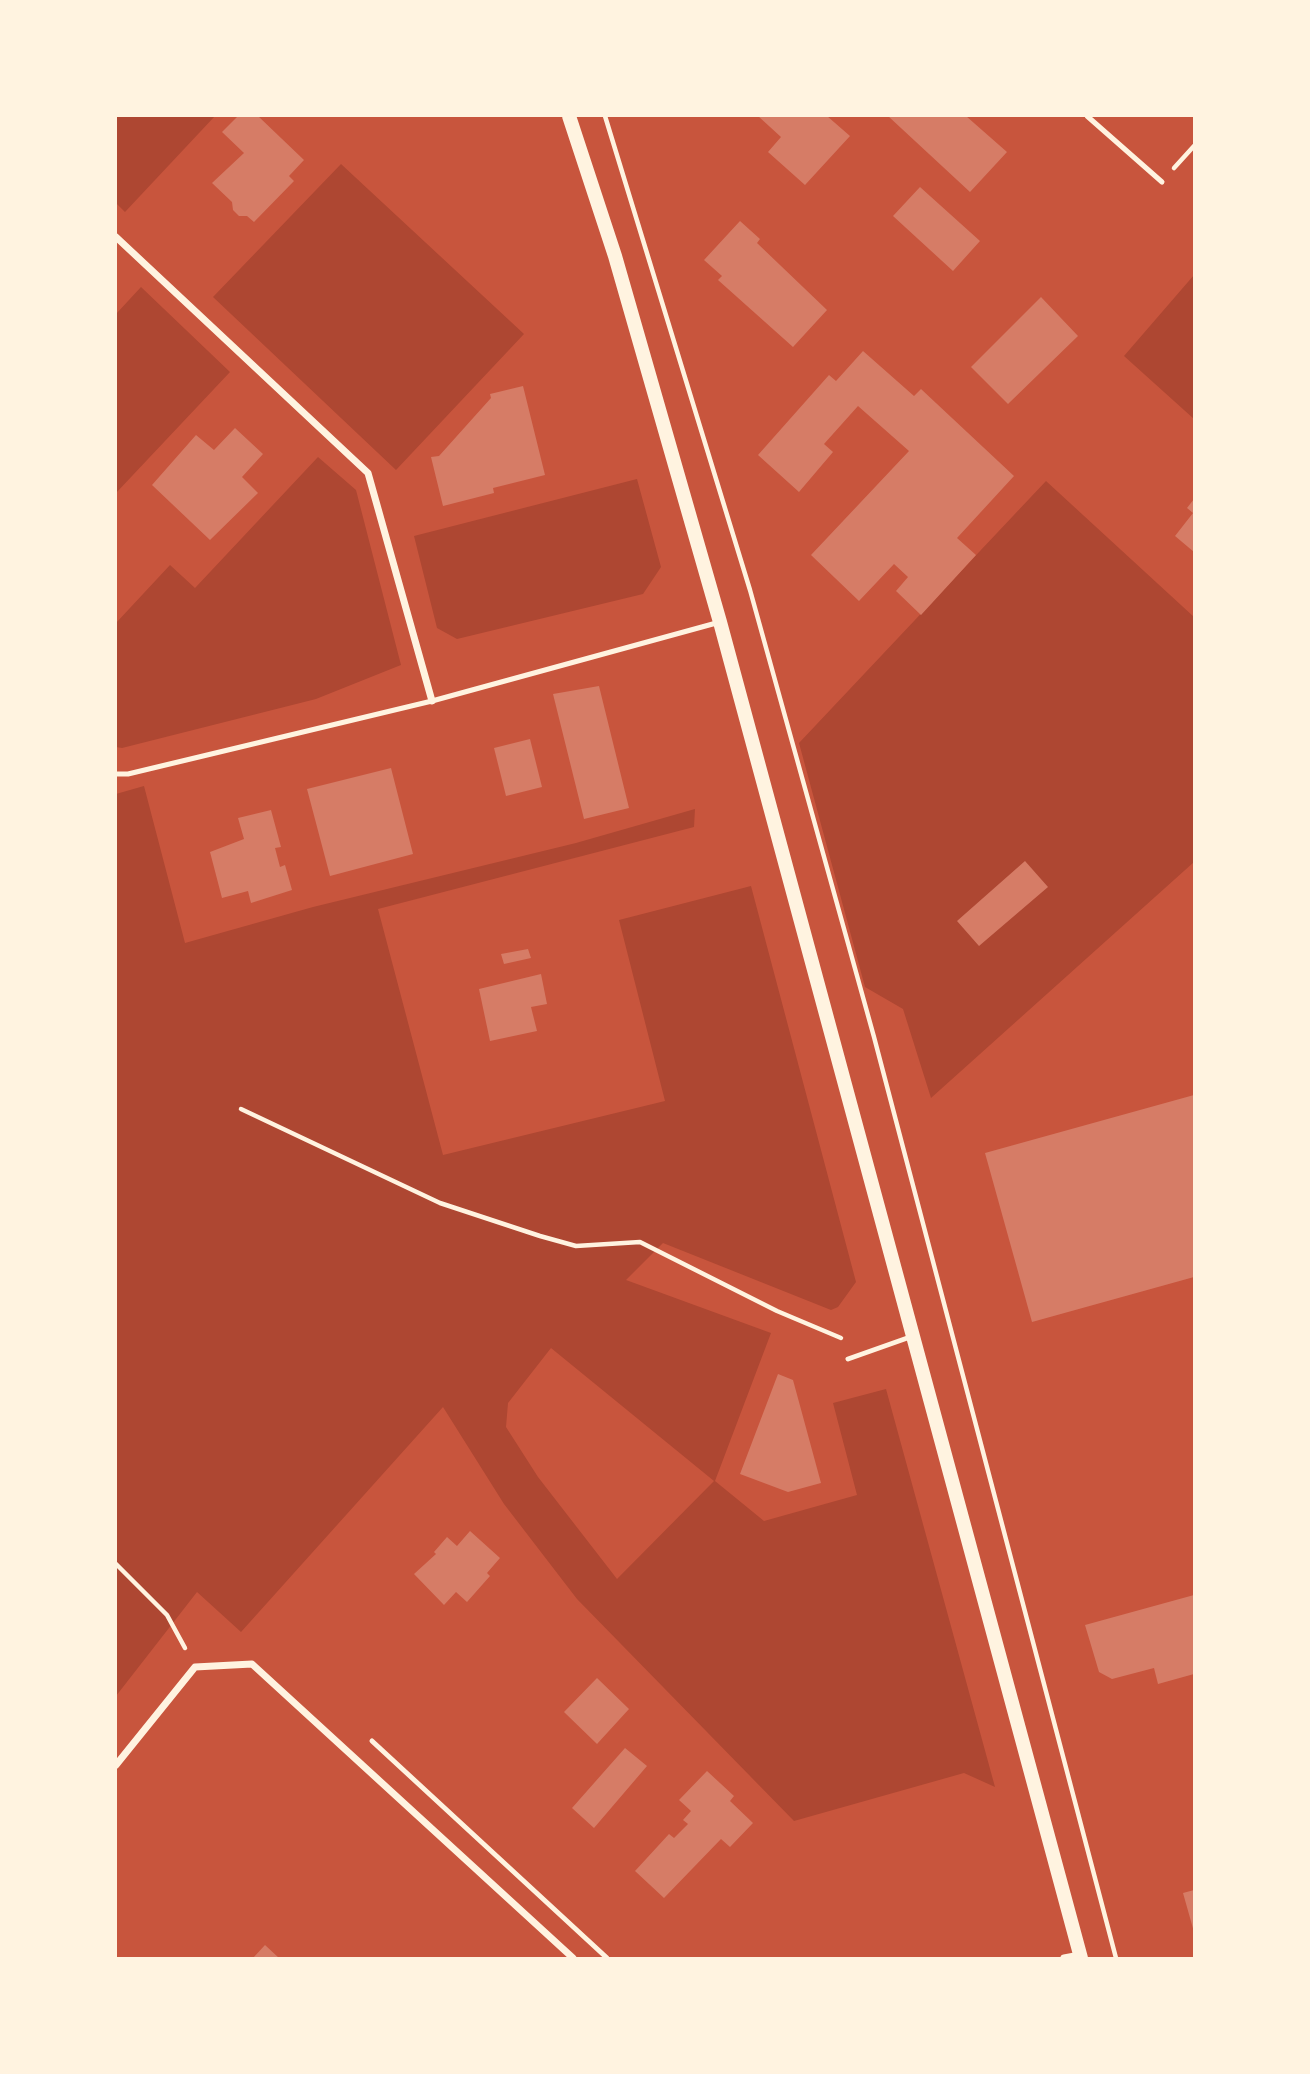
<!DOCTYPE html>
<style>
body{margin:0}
#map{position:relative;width:1310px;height:2074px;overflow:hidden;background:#c8553d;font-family:Raleway,sans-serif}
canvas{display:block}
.frame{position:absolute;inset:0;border:117px solid #fff3e0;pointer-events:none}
</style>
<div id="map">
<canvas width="1310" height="2074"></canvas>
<div class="frame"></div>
</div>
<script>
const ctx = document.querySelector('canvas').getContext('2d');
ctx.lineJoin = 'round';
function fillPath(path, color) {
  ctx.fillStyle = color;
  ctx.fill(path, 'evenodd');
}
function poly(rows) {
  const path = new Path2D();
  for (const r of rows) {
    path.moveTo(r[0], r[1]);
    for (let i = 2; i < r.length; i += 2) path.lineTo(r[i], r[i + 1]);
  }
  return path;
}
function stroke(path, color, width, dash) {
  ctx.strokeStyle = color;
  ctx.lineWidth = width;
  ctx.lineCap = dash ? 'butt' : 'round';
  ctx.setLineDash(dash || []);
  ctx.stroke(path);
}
fillPath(poly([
 [116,116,215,116,125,212,116,203],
 [341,164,524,334,396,470,213,297],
 [1194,275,1194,419,1124,356],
 [141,287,230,372,116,493,116,314],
 [318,457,356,490,401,665,316,699,122,748,116,747,116,623,170,565,195,588],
 [637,479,661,567,643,594,457,639,437,628,414,536],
 [1046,481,1194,617,1194,862,931,1098,903,1009,865,987,799,743],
 [144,786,185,943,313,907,576,843,695,809,694,827,378,909,443,1155,665,1101,619,920,751,886,856,1282,838,1307,831,1310,663,1243,626,1280,771,1333,715,1481,764,1521,857,1495,833,1403,886,1389,995,1787,964,1773,794,1821,577,1599,504,1504,443,1407,241,1632,197,1592,116,1696,116,794],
 [551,1348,714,1481,617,1579,538,1477,506,1427,508,1403]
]), '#ae4732');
fillPath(poly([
 [238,116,258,116,304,160,289,176,294,181,254,222,247,216,239,216,233,210,232,202,212,183,244,153,222,132],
 [758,116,827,116,850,136,805,185,768,152,781,137],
 [888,116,966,116,1007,152,970,192],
 [920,187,980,241,953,271,893,216],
 [740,221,760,239,757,243,827,310,793,347,718,280,722,276,704,260],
 [1041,297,1078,336,1008,404,971,367],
 [863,351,914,396,921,389,1014,476,957,538,976,555,921,615,896,591,908,577,894,564,859,601,811,555,909,451,858,406,824,444,833,452,799,492,758,455,829,375,836,381],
 [523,386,545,475,493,488,494,493,443,506,431,457,439,456,491,398,490,394],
 [235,428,263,454,242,477,258,493,210,540,152,485,196,435,214,450],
 [1194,499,1194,552,1175,536,1193,513,1187,508],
 [599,686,629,808,584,819,553,694],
 [530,739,542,787,506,796,494,748],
 [391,768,413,854,330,876,307,789],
 [271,810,281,847,275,848,280,867,285,865,292,890,251,903,248,891,222,898,210,852,244,839,238,818],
 [1025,861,1048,887,979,946,957,921],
 [528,949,531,958,504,964,501,954],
 [541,974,547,1004,531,1007,537,1031,490,1041,479,989],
 [1194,1095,1194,1277,1032,1322,985,1153],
 [778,1374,793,1380,821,1483,788,1492,740,1474],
 [470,1531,500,1558,487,1573,490,1576,467,1602,456,1592,444,1605,414,1574,436,1554,434,1552,447,1537,457,1546],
 [1194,1595,1194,1674,1158,1684,1154,1668,1112,1679,1099,1672,1085,1625],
 [597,1678,629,1709,597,1744,564,1712],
 [625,1748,647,1766,594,1828,572,1808],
 [707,1771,734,1796,730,1801,753,1823,730,1847,721,1839,664,1898,635,1871,669,1834,674,1838,688,1824,683,1820,691,1811,679,1800],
 [1194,1890,1194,1932,1183,1893],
 [265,1945,279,1958,253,1958]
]), '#d67c66');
stroke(poly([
 [605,116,750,590,874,1037,1116,1958],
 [1174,168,1194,146],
 [241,1109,440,1203,540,1236,576,1246,640,1242,777,1311,841,1338],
 [116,1564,167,1615,185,1648]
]), '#fff3e0', 4.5);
stroke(poly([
 [1087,116,1162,182],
 [116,774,128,774,432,701,720,622],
 [848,1359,913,1336],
 [372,1741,607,1958]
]), '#fff3e0', 5);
stroke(poly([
 [116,237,368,473,432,701],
 [116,1765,195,1667,252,1664,573,1958],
 [1064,1958,1080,1955]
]), '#fff3e0', 7);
stroke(poly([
 [569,116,615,256,720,622,1081,1958]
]), '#fff3e0', 14);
</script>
